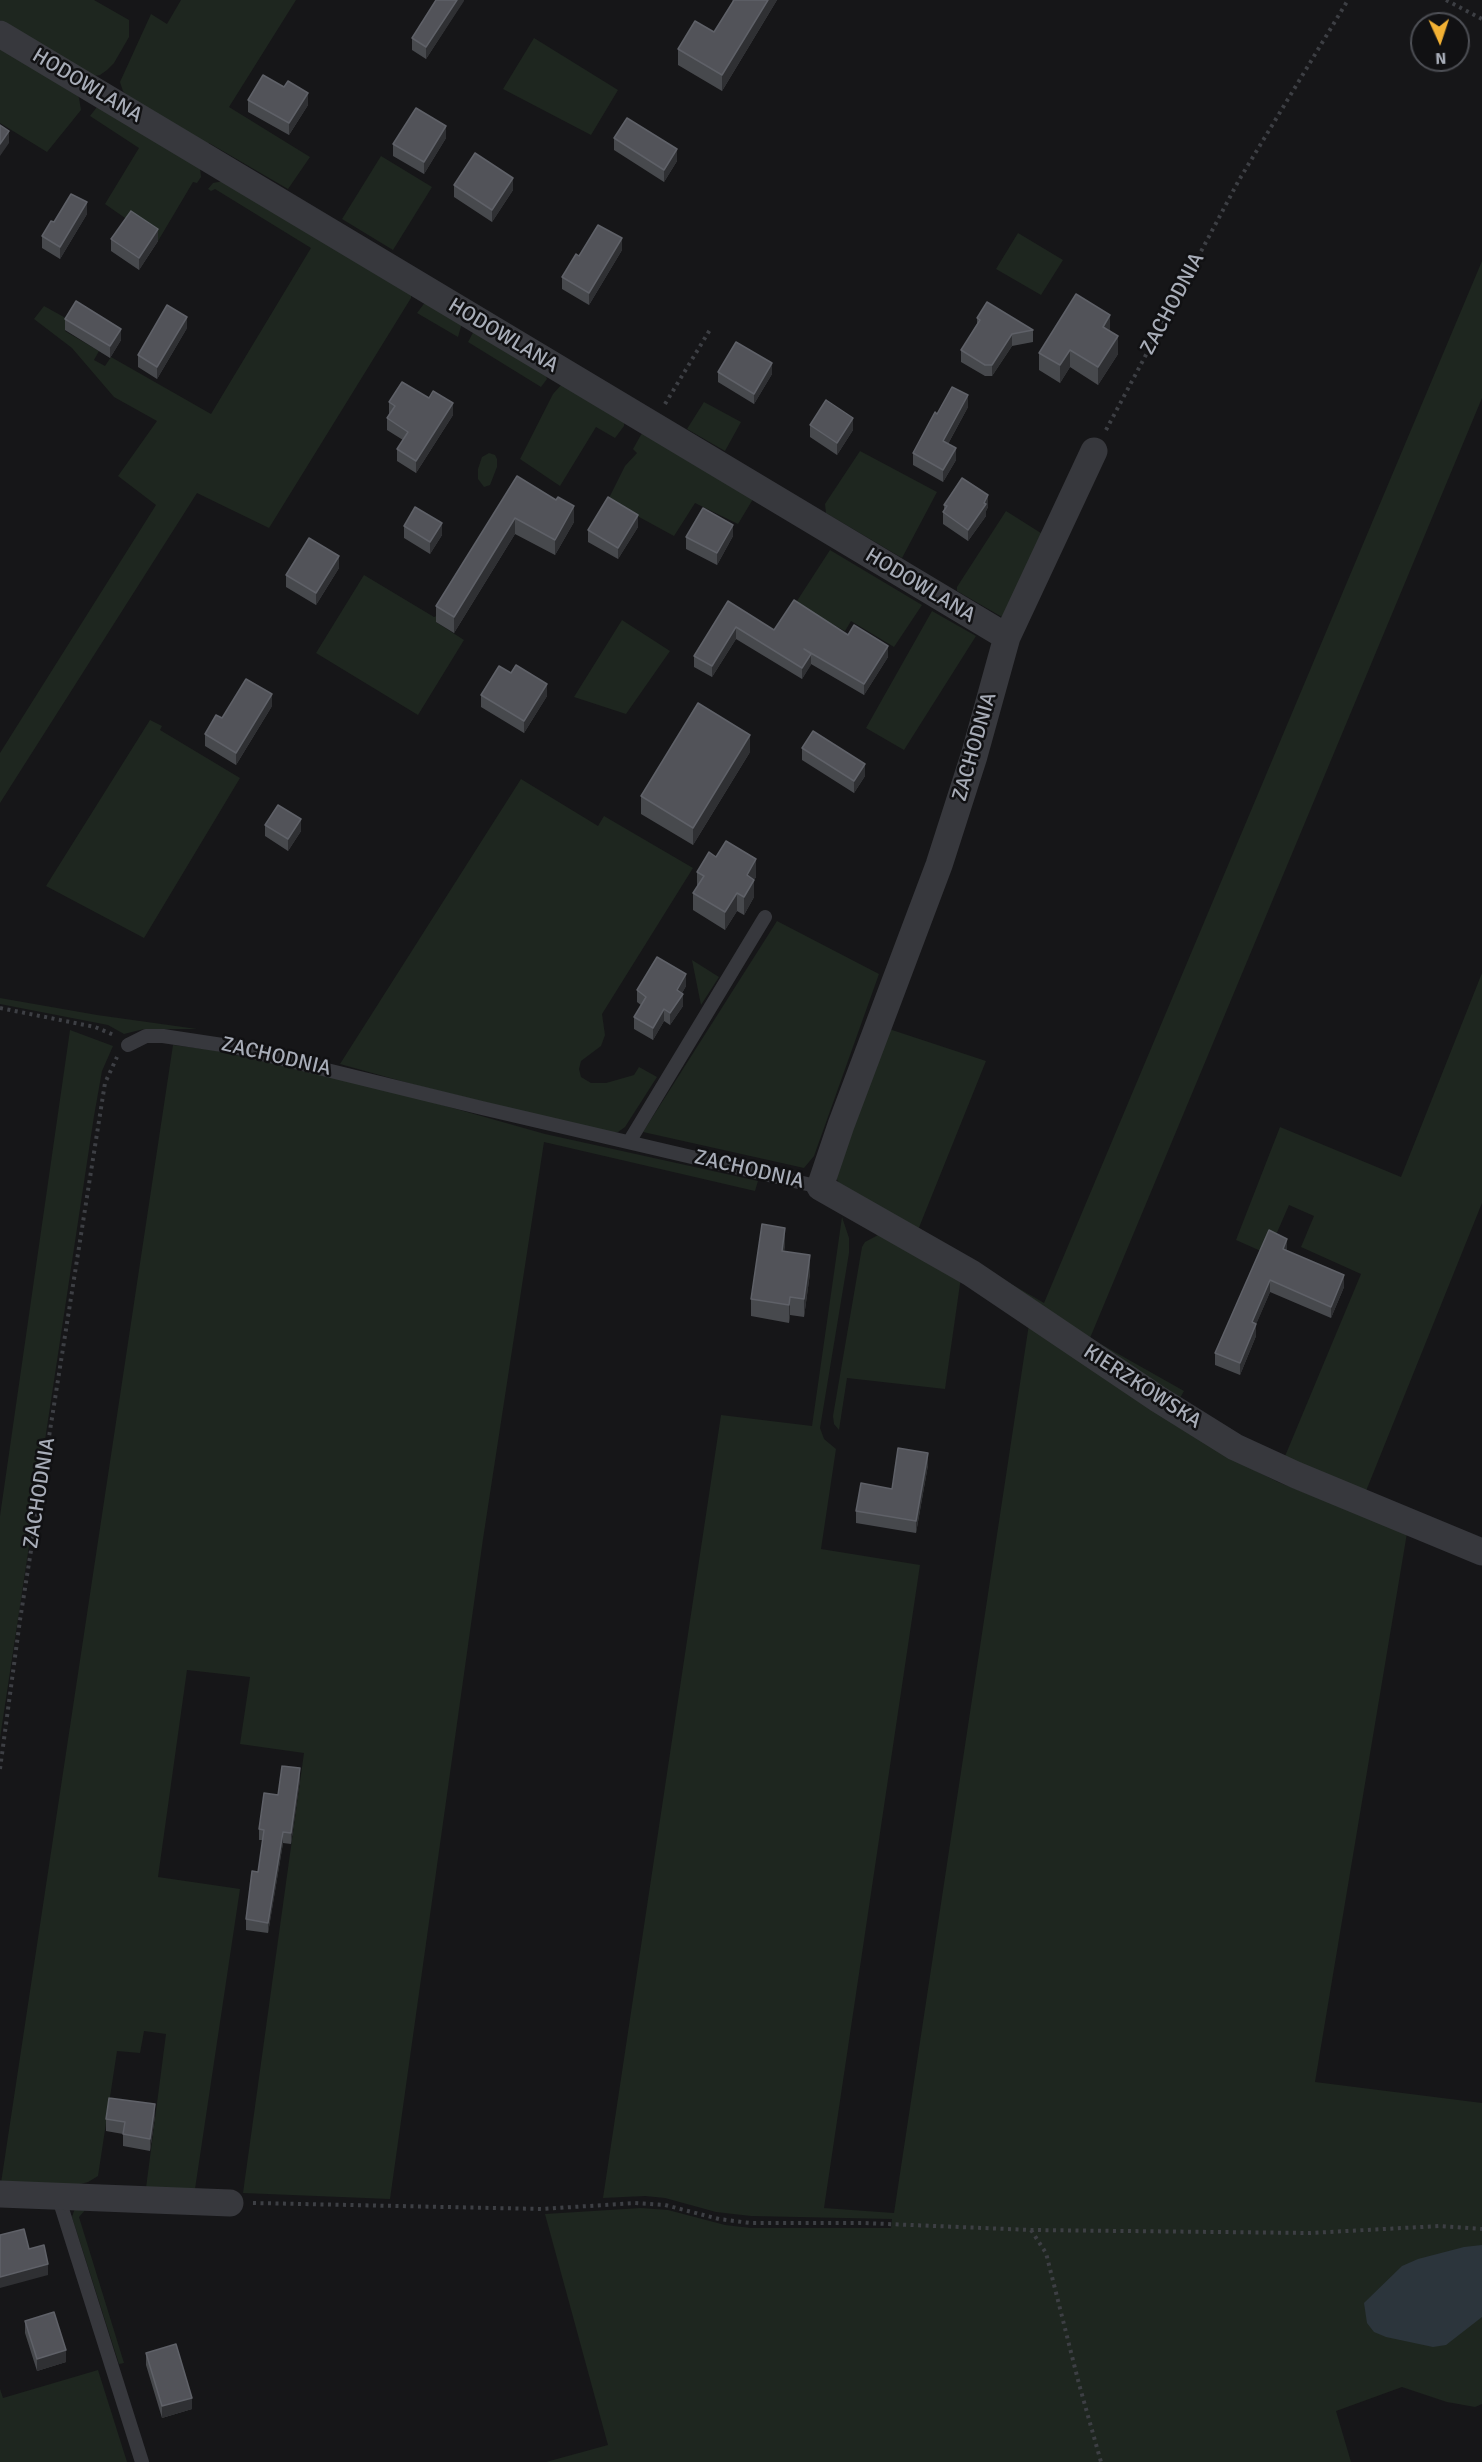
<!DOCTYPE html>
<style>
body{margin:0}
#map{position:relative;width:1482px;height:2462px;overflow:hidden;background:#161618;font-family:Signika,sans-serif}
canvas{display:block}
.north{position:absolute;left:1410px;top:12px;width:60px;height:60px;box-sizing:border-box;background:#111113;border:2px solid #4d4f55;border-radius:50%;rotate:177deg;font-size:16px;font-weight:700;line-height:24px;text-align:center;color:#a8adb8}
.north::after{content:'';display:block;margin:auto;width:21px;height:27px;background:#f2b134;clip-path:polygon(50% 0,100% 100%,50% 72%,0 100%)}
</style>
<div id="map">
<canvas width="1482" height="2462"></canvas>
<div class="north">N</div>
</div>
<script>
const ctx = document.querySelector('canvas').getContext('2d');
ctx.lineJoin = 'round';
function fillPath(path, color) {
  ctx.fillStyle = color;
  ctx.fill(path, 'evenodd');
}
function poly(rows) {
  const path = new Path2D();
  for (const r of rows) {
    path.moveTo(r[0], r[1]);
    for (let i = 2; i < r.length; i += 2) path.lineTo(r[i], r[i + 1]);
  }
  return path;
}
function stroke(path, color, width, dash) {
  ctx.strokeStyle = color;
  ctx.lineWidth = width;
  ctx.lineCap = dash ? 'butt' : 'round';
  ctx.setLineDash(dash || []);
  ctx.stroke(path);
}
function write(font, color, halo, rows, align = 'center') {
  ctx.font = font + ' Signika,sans-serif';
  ctx.lineWidth = 5;
  ctx.setLineDash([]);
  ctx.textBaseline = 'middle';
  ctx.strokeStyle = halo;
  ctx.fillStyle = color;
  for (const [text, x, y, turn = 0] of rows) {
    ctx.save();
    ctx.translate(x, y);
    ctx.rotate((+turn || 0) * Math.PI / 180);
    ctx.textAlign = isNaN(turn) ? turn : align;
    if (halo) ctx.strokeText(text, 0, 0);
    ctx.fillText(text, 0, 0);
    ctx.restore();
  }
}
fillPath(poly([
 [0,0,94,0,129,20,129,37,114,63,107,70,100,75,89,77,0,20],
 [181,0,296,0,229,107,310,157,288,189,209,143,206,146,129,99,123,91,120,82,151,14,167,24],
 [534,38,618,90,591,135,503,89],
 [0,44,76,92,79,98,81,110,47,152,0,123],
 [97,107,200,167,201,177,197,183,193,182,158,241,105,204,139,148,90,116],
 [381,156,432,187,393,250,342,219],
 [224,181,411,294,411,298,269,528,197,493,0,803,0,753,156,505,118,476,157,421,114,397,72,348,34,319,44,306,71,321,65,331,99,351,94,360,105,366,111,357,211,414,311,248,215,189,211,191,208,189,213,183],
 [1018,233,1063,260,1041,295,996,269],
 [1482,261,1482,398,1090,1338,1184,1391,1180,1398,841,1187,835,1176,886,1028,986,1061,918,1230,1044,1303],
 [426,301,462,323,458,337,417,313],
 [475,329,545,373,547,379,541,387,468,342],
 [562,384,624,420,624,426,615,438,596,427,560,486,520,459,553,394],
 [704,402,741,422,725,451,687,429],
 [642,433,753,499,738,524,695,503,674,536,608,500,625,466,637,453,633,449],
 [860,451,937,492,902,558,826,513,825,504],
 [489,453,495,455,497,459,497,467,490,485,484,487,478,479,478,469,482,457],
 [1006,511,1044,535,1002,617,957,591,957,587],
 [830,550,922,605,894,647,851,621,845,631,795,604],
 [364,575,434,617,441,614,436,622,464,640,418,715,316,653],
 [932,611,976,636,904,750,866,728],
 [622,620,670,651,626,714,574,697],
 [150,720,162,726,160,730,240,778,144,938,46,886],
 [521,779,598,826,604,816,693,868,602,1014,605,1035,601,1046,581,1061,579,1069,581,1077,591,1083,606,1083,634,1075,639,1067,657,1077,625,1127,618,1132,610,1133,419,1086,340,1064],
 [777,921,879,974,814,1156,804,1168,643,1132],
 [692,960,719,977,701,1005],
 [1482,973,1482,1203,1366,1491,1283,1461,1361,1274,1301,1247,1314,1216,1289,1205,1272,1244,1263,1252,1236,1240,1280,1127,1401,1177],
 [0,998,97,1015,197,1029,144,1029,124,1034,108,1025,0,1004],
 [70,1030,113,1046,102,1071,94,1116,0,1738,0,1516],
 [173,1045,213,1050,396,1092,545,1134,758,1181,755,1191,544,1142,483,1539,390,2199,243,2193,304,1753,240,1744,250,1677,187,1670,158,1877,240,1889,195,2189,146,2188,166,2034,144,2031,140,2053,117,2051,98,2176,88,2182,73,2186,1,2183],
 [842,1217,849,1238,849,1253,820,1428,824,1439,836,1449,821,1549,920,1565,824,2208,894,2213,1029,1324,1244,1465,1278,1482,1407,1533,1315,2082,1482,2103,1482,2404,1475,2407,1447,2402,1402,2387,1336,2411,1351,2462,546,2462,608,2445,545,2214,641,2208,668,2210,725,2225,751,2228,891,2228,892,2219,751,2216,716,2212,665,2198,645,2196,603,2198,721,1415,812,1426],
 [880,1234,961,1277,945,1389,847,1378,839,1430,834,1424,833,1416,862,1247,865,1242],
 [88,2207,79,2217,124,2363,119,2364,72,2217,75,2208],
 [98,2370,127,2462,0,2462,0,2389,3,2398]
]), '#1e261f');
fillPath(poly([
 [1482,2245,1482,2317,1446,2345,1433,2347,1386,2337,1374,2332,1367,2323,1364,2303,1402,2266,1418,2259,1464,2247]
]), '#2c353c');
stroke(poly([
 [1446,0,1482,19],
 [665,404,711,328],
 [1106,430,1239,180,1348,0],
 [0,1008,95,1027,114,1035],
 [0,1769,20,1620,102,1102,105,1083,117,1057],
 [253,2203,542,2209,635,2203,665,2205,719,2219,750,2223,863,2223,1031,2230,1310,2233,1440,2226,1482,2229],
 [1031,2230,1046,2253,1079,2384,1101,2462]
]), '#3d3f44', 4, [3, 4.5]);
stroke(poly([
 [128,1045,146,1036,163,1036,229,1046,482,1108,820,1187],
 [629,1142,765,917],
 [58,2196,142,2462]
]), '#37383d', 14);
stroke(poly([
 [0,34,1007,637],
 [1094,451,1007,637,974,756,939,865,841,1125,820,1187,971,1273,1158,1399,1235,1447,1296,1475,1482,1552],
 [0,2194,230,2203]
]), '#37383d', 27);
fillPath(poly([
 [464,0,426,59,412,50,412,38],
 [732,0,777,0,722,91,678,65,678,49,714,32,733,1],
 [248,100,308,105,289,135,248,112],
 [446,138,424,174,393,156,393,144],
 [614,138,677,161,664,182,614,150],
 [454,185,513,190,492,222,454,197],
 [87,214,60,259,42,248,42,236,54,222],
 [111,239,158,241,139,270,111,251],
 [622,250,589,305,562,289,562,277,579,256],
 [977,318,1033,330,1033,342,1012,346,992,376,985,376,961,362,961,350,977,324],
 [65,319,121,340,110,358,65,330],
 [187,328,157,379,138,367,138,355],
 [1110,331,1118,354,1098,385,1070,367,1060,383,1039,370,1039,353],
 [718,372,772,374,754,404,718,382],
 [389,402,453,415,416,473,397,461,397,449,403,440,387,430,387,418,389,414],
 [968,407,948,444,956,460,943,482,913,465,913,453,937,414],
 [810,425,853,430,837,455,810,437],
 [517,476,574,522,555,555,515,534,454,633,436,622,436,606],
 [944,505,988,507,986,511,986,516,968,541,943,524,943,512,944,510],
 [404,526,442,535,430,554,404,538],
 [638,527,618,559,588,542,588,530],
 [733,536,717,565,686,549,686,537],
 [339,568,316,605,286,587,286,575],
 [728,601,774,630,848,635,888,657,864,695,811,664,802,679,736,639,712,677,694,667,694,656],
 [481,695,547,696,524,733,481,707],
 [272,706,236,765,205,746,205,734,222,718],
 [802,748,865,776,854,793,802,760],
 [750,752,693,845,641,814,641,796],
 [265,825,301,831,288,851,265,836],
 [716,857,756,877,754,880,754,897,744,915,737,911,725,930,693,910,693,893,697,888,697,872],
 [686,986,682,993,683,1006,670,1025,664,1021,653,1040,634,1029,634,1017,641,1005,637,1002,637,990],
 [785,1245,784,1251,810,1273,804,1317,790,1315,789,1323,751,1316,751,1299],
 [1287,1251,1344,1287,1331,1318,1270,1292,1256,1324,1256,1336,1240,1375,1215,1365,1215,1353],
 [928,1465,916,1533,856,1523,856,1511,892,1489],
 [300,1779,291,1844,283,1843,268,1933,246,1930,246,1919,258,1872,263,1840,259,1840,259,1829,278,1795],
 [155,2116,150,2151,123,2146,123,2134,106,2131,106,2119],
 [25,2321,66,2362,37,2371,25,2333],
 [146,2353,192,2409,162,2418,146,2365]
]), '#47494d');
fillPath(poly([
 [457,0,464,0,464,1,426,59,426,47],
 [768,0,777,0,722,91,722,75],
 [308,93,308,105,289,135,289,123],
 [446,126,446,138,424,174,424,162],
 [9,131,9,143,0,156,0,144],
 [677,149,677,161,664,182,664,170],
 [513,178,513,190,492,222,492,210],
 [87,202,87,214,60,259,60,247],
 [158,229,158,241,139,270,139,258],
 [622,238,622,250,589,305,589,293],
 [1110,315,1110,332,1103,327],
 [187,317,187,328,157,379,157,367],
 [121,329,121,340,110,358,110,346],
 [1012,334,1012,346,992,376,992,365],
 [1118,336,1118,354,1098,385,1098,367],
 [1070,350,1070,367,1060,383,1060,365],
 [772,363,772,374,754,404,754,394],
 [968,395,968,407,943,453,943,441],
 [453,403,453,415,416,473,416,461],
 [853,418,853,430,837,455,837,443],
 [956,448,956,460,943,482,943,470],
 [988,495,988,507,986,511,986,516,968,541,968,530],
 [574,506,574,522,555,555,555,540],
 [638,515,638,527,618,559,618,548],
 [515,518,515,534,454,633,454,617],
 [442,523,442,535,430,554,430,542],
 [733,525,733,536,717,565,717,553],
 [339,556,339,568,316,605,316,593],
 [736,627,736,639,712,677,712,666],
 [888,646,888,657,864,695,864,684],
 [811,654,811,665,802,679,802,668],
 [547,684,547,696,524,733,524,721],
 [272,694,272,706,236,765,236,753],
 [750,735,750,752,693,845,693,828],
 [865,764,865,776,854,793,854,781],
 [301,819,301,831,288,851,288,839],
 [756,859,756,877,747,892,747,875],
 [754,880,754,897,744,915,744,897],
 [737,893,737,911,725,930,725,912],
 [686,974,686,986,677,1002,677,990],
 [683,994,683,1006,670,1025,670,1013],
 [664,1009,664,1021,653,1040,653,1028],
 [785,1228,785,1245,782,1268,782,1251],
 [1287,1239,1287,1251,1283,1261,1283,1249],
 [810,1255,810,1273,804,1317,804,1299],
 [1344,1275,1344,1287,1331,1318,1331,1307],
 [1270,1280,1270,1292,1252,1334,1252,1322],
 [790,1297,790,1315,789,1323,789,1305],
 [1256,1324,1256,1336,1240,1375,1240,1363],
 [928,1453,928,1465,916,1533,916,1521],
 [300,1768,300,1779,291,1844,291,1833],
 [283,1832,283,1843,268,1933,268,1923],
 [155,2104,155,2116,150,2151,150,2139],
 [48,2264,48,2275,0,2288,0,2277],
 [66,2350,66,2362,37,2371,37,2359],
 [192,2398,192,2409,162,2418,162,2406]
]), '#2f3033');
const building = poly([
 [436,0,457,0,426,47,412,38,436,0],
 [734,0,768,0,722,75,678,49,695,21,714,32,734,0],
 [263,75,284,87,288,81,308,93,289,123,248,100,263,75],
 [416,108,446,126,424,162,393,144,416,108],
 [627,118,677,149,664,170,614,138,627,118],
 [0,125,9,131,0,144,0,125],
 [475,153,513,178,492,210,454,185,475,153],
 [71,194,87,202,60,247,42,236,51,221,54,222,71,194],
 [131,211,158,229,139,258,111,239,131,211],
 [598,225,622,238,589,293,562,277,576,254,579,256,598,225],
 [1076,294,1110,315,1103,327,1118,336,1098,367,1070,350,1060,365,1039,353,1076,294],
 [76,301,121,329,110,346,65,319,76,301],
 [987,302,1033,330,1012,334,992,365,985,365,961,350,980,320,977,318,987,302],
 [167,305,187,317,157,367,138,355,167,305],
 [736,342,772,363,754,394,718,372,736,342],
 [402,382,429,398,433,391,453,403,416,461,397,449,408,432,387,418,395,406,389,402,402,382],
 [952,387,968,395,943,441,956,448,943,470,913,453,935,412,937,414,952,387],
 [826,400,853,418,837,443,810,425,826,400],
 [517,476,556,500,558,497,574,506,555,540,515,518,454,617,436,606,517,476],
 [962,478,988,495,984,503,986,504,968,530,943,512,947,506,944,505,962,478],
 [608,497,638,515,618,548,588,530,608,497],
 [415,507,442,523,430,542,404,526,415,507],
 [703,508,733,525,717,553,686,537,703,508],
 [309,538,339,556,316,593,286,575,309,538],
 [794,600,848,635,854,625,888,646,864,684,804,649,811,654,802,668,736,627,712,666,694,656,728,601,774,630,794,600],
 [516,665,547,684,524,721,481,695,499,666,511,673,516,665],
 [246,679,272,694,236,753,205,734,216,715,222,718,246,679],
 [698,703,750,735,693,828,641,796,698,703],
 [813,731,865,764,854,781,802,748,813,731],
 [278,805,301,819,288,839,265,825,278,805],
 [726,841,756,859,747,875,754,880,744,897,737,893,725,912,693,893,704,876,697,872,709,852,716,857,726,841],
 [657,957,686,974,677,990,683,994,670,1013,664,1009,653,1028,634,1017,646,997,637,990,657,957],
 [762,1224,785,1228,782,1251,810,1255,804,1299,790,1297,789,1305,751,1299,762,1224],
 [1269,1230,1287,1239,1283,1249,1344,1275,1331,1307,1270,1280,1252,1322,1256,1324,1240,1363,1215,1353,1269,1230],
 [898,1448,928,1453,916,1521,856,1511,861,1483,892,1489,898,1448],
 [282,1766,300,1768,291,1833,283,1832,268,1923,246,1919,252,1871,258,1872,264,1830,259,1829,264,1793,278,1795,282,1766],
 [109,2098,155,2104,150,2139,123,2134,125,2122,106,2119,109,2098],
 [24,2229,29,2249,44,2245,48,2264,0,2277,0,2235,24,2229],
 [54,2312,66,2350,37,2359,25,2321,54,2312],
 [176,2344,192,2398,162,2406,146,2353,176,2344]
]);
fillPath(building, '#525359');
stroke(building, '#5f6168', 1.5);
write('21px', '#a8adb8', '#111113', [
 ["HODOWLANA",87,86,31],
 ["ZACHODNIA",1173,304,-62],
 ["HODOWLANA",503,336,31],
 ["HODOWLANA",920,586,31],
 ["ZACHODNIA",975,747,-74],
 ["ZACHODNIA",276,1057,13],
 ["ZACHODNIA",749,1170,13],
 ["KIERZKOWSKA",1142,1387,33],
 ["ZACHODNIA",40,1493,-81]
]);
</script>
